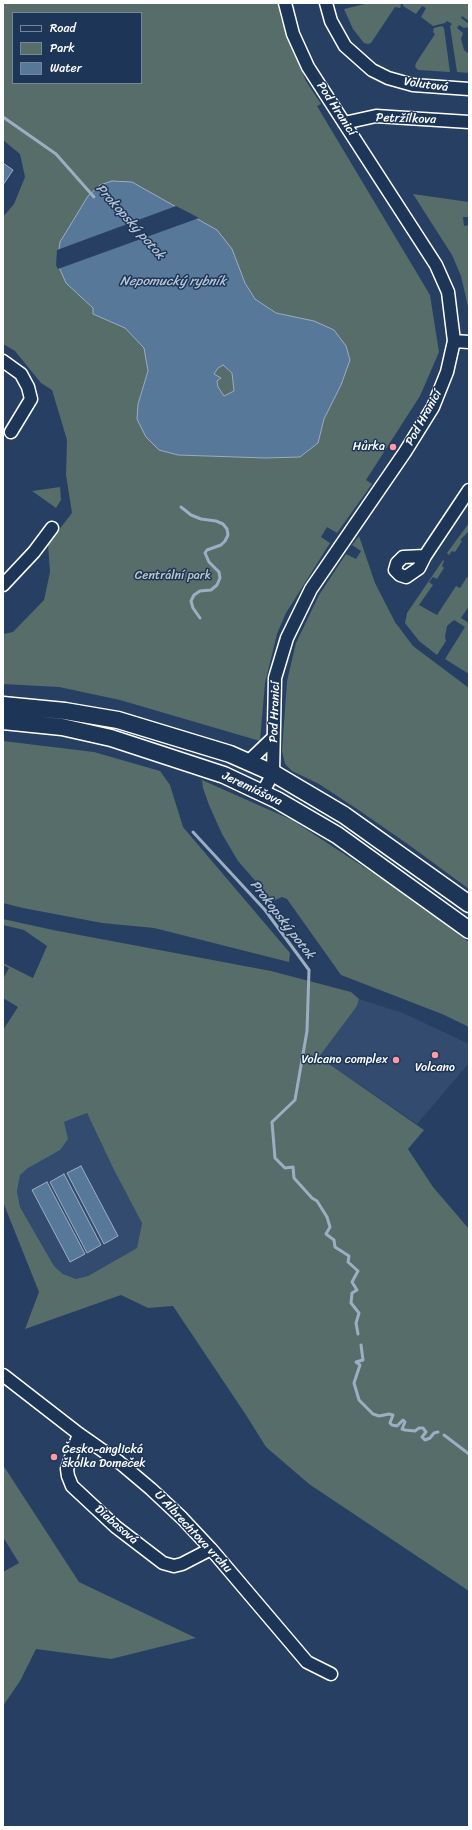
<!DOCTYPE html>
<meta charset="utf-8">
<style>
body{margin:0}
#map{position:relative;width:472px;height:1830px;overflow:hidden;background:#273f62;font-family:Sriracha,sans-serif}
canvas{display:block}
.frame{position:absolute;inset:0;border:4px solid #fff;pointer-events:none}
.legend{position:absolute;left:12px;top:12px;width:130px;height:72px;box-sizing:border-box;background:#1d3557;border:1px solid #77869a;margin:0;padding:5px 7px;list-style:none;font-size:12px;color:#fff}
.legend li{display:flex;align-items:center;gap:8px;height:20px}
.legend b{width:20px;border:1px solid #77869a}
</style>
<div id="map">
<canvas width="472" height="1830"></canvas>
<div class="frame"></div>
<ul class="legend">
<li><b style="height:5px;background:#1d3557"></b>Road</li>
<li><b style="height:11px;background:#566d69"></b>Park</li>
<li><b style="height:11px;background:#58789a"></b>Water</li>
</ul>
</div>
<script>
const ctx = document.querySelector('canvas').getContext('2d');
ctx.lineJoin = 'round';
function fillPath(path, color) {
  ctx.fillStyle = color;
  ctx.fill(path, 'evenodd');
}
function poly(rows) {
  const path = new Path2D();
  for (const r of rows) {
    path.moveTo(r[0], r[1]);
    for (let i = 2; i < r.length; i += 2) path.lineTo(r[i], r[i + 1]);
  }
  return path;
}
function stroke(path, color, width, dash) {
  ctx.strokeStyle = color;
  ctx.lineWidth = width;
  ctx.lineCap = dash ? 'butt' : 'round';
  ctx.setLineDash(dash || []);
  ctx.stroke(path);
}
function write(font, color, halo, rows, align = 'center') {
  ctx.font = font + ' Sriracha,sans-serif';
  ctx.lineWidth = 3;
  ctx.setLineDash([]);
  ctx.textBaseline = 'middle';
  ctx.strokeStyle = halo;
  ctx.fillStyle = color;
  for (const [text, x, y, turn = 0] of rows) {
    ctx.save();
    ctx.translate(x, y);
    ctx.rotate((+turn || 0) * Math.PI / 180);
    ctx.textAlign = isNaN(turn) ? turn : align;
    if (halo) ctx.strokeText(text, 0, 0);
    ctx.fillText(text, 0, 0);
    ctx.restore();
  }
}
fillPath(poly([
 [359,999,403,1013,469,1044,469,1063,417,1124,319,1057,357,1006],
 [87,1113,114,1170,142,1222,137,1248,88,1276,76,1279,63,1274,54,1266,20,1207,17,1191,20,1175,28,1168,64,1122]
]), '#334b6f');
fillPath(poly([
 [3,3,278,3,281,19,306,81,321,104,317,106,430,295,439,352,420,396,366,480,372,484,337,533,327,527,321,537,330,543,286,613,277,634,265,683,260,741,120,700,59,687,3,684,3,634,13,632,44,600,50,572,48,544,72,513,66,475,67,440,52,390,41,383,15,351,3,344,3,217,14,204,25,177,20,154,3,140],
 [13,13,141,13,141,83,13,83],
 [100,185,245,283,255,299,276,313,314,321,341,385,324,419,318,443,300,457,265,458,178,455,138,404,148,371,144,348,125,328,93,314,94,308,61,271,57,263,88,196],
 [369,3,400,3,401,6,400,8,395,7,371,43,368,44,364,43,353,29,344,9],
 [403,3,469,3,469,21,462,16,461,18,469,24,469,27,464,28,459,25,457,28,463,33,461,39,464,50,469,54,469,73,457,72,450,26,452,24,447,21,445,23,433,26,421,17,426,8,422,6,416,14,403,6],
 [442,26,444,28,450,72,418,70,415,67,416,63,435,34,433,32,434,28],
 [413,194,469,202,469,217,463,217,464,226,469,225,469,311,461,276,452,255],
 [223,365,232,373,234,391,224,396,218,388,214,374,218,368],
 [60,487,61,500,56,508,32,491],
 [469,523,469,531,460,540,462,541,455,552,452,551,449,555,447,553],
 [359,536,375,583,395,622,413,646,469,688,469,889,409,845,357,809,319,784,292,771,285,764,282,751,287,681,296,643,319,595,346,554,356,559,361,551,352,545],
 [443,560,444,561,442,566,444,568,437,579,433,577,429,582,433,585,419,605,437,615,456,586,460,588,467,577,469,578,469,606,461,618,469,623,469,674,445,659,465,627,454,620,447,626,445,637,446,641,437,655,419,641,405,623,407,613],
 [3,741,94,752,160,771,170,785,183,827,290,953,289,962,154,928,102,923,23,908,3,903],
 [202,780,292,820,387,882,469,942,469,1027,442,1014,341,975,287,899,282,897,273,901,238,861,222,834,209,805,203,788],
 [3,919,53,930,271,971,351,992,359,999,357,1006,319,1057,424,1130,408,1149,433,1187,469,1229,469,1591,309,1484,266,1447,246,1415,173,1306,148,1308,121,1295,25,1329,39,1292,3,1202,3,1030,18,1007,3,998,3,979,9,968,3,965,3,963,33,978,47,946,24,930,3,925],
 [87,1113,114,1170,142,1223,137,1248,88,1276,76,1279,63,1274,54,1266,20,1207,17,1191,20,1175,28,1168,60,1150,68,1139,64,1122],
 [3,1465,79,1582,196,1638,111,1659,36,1649,20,1681,3,1706,3,1572,19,1563,3,1537]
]), '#566d69');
const water = poly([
 [3,163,13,170,3,185,3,163],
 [112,181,132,182,217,230,232,249,245,283,255,299,276,313,314,321,334,330,346,346,350,360,341,385,324,419,318,443,300,457,265,458,178,455,159,450,146,437,137,419,138,404,148,371,144,348,125,328,93,314,93,308,66,283,57,263,60,242,88,196,100,185,112,181],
 [223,365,232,373,234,391,224,396,218,387,217,381,221,378,214,374,218,368,223,365],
 [81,1166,118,1236,104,1244,67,1173,81,1166],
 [64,1174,101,1245,87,1253,50,1182,64,1174],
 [47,1182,85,1254,70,1262,32,1190,47,1182]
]);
fillPath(water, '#58789a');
stroke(water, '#9baec2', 1);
fillPath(poly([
 [176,206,199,218,58,269,56,265,57,250]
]), '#273f62');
stroke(poly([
 [3,117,56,154,94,197],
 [181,507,191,515,201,519,216,521,223,524,227,529,228,535,225,541,221,545,207,550,205,553,209,562,219,572,220,578,217,585,211,590,200,591,194,595,191,601,193,608,200,618],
 [193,832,265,910,309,970,307,1031,295,1100,272,1122,275,1158,285,1168,293,1167,294,1178,312,1198,317,1201,327,1217,330,1227,326,1234,334,1240,335,1247,349,1256,348,1262,358,1271,352,1282,357,1290,352,1293,351,1303,359,1313,356,1323,358,1334],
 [361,1345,363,1360,356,1362,360,1365,354,1383,359,1400,373,1414,379,1416,389,1414,393,1415,390,1423,392,1425,397,1426,403,1420,405,1422,402,1429,405,1430,415,1431,419,1428,423,1428,426,1432,422,1437,425,1440,430,1438,434,1433,438,1432],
 [444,1435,469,1454]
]), '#9baec2', 3);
const minor = poly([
 [326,3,331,21,345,46,372,70,388,78,413,85,469,89],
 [344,123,376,116,469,122],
 [454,341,469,342],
 [3,361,21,374,28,387,31,399,11,432],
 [425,556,403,557,397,563,395,570,400,575,406,577,419,568,425,556,469,490],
 [3,585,34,552,52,528],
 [248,762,273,738],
 [263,792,273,773,275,678,287,638,311,589,405,452,433,407,447,372,454,341,448,292,436,265,308,67,293,34,285,3],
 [3,1375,79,1434,119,1462,151,1489,182,1518,211,1549,307,1662,331,1674],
 [79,1434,67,1469,68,1476,72,1486,116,1527,163,1563,174,1566,182,1564,211,1549]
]);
const major = poly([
 [3,705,65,711,118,720,230,754,273,773,344,815,469,904],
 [3,721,62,727,111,738,224,775,277,800,337,835,469,930]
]);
stroke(minor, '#fff', 15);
stroke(major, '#fff', 19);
stroke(minor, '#1d3557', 12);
stroke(major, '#1d3557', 16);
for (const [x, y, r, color] of [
 [393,447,4,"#ff9aa2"],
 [435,1055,4,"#ff9aa2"],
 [396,1060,4,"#ff9aa2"],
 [54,1457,4,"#ff9aa2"]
]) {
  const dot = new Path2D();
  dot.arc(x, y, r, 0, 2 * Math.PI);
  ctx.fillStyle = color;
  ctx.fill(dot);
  stroke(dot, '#1d3557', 1.5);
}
write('12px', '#fff', '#1d3557', [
 ["Volutová",426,85,8],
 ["Pod Hranicí",336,109,57],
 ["Petržílkova",406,119,2],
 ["Pod Hranicí",424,418,-61],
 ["Pod Hranicí",275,712,-88],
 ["Jeremiášova",252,789,25],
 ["Diabasová",116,1525,41],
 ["U Albrechtova vrchu",193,1532,47]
]);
write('12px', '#fff', '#1d3557', [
 ["Hůrka",385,447],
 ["Volcano complex",388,1060],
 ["Volcano",435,1068,"center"],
 ["Česko-anglická",62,1450,"left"],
 ["školka Domeček",62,1464,"left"]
], 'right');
write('12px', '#bbc5c3', '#1d3557', [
 ["Centrální park",173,576]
]);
write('italic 13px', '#b4c2d2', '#1d3557', [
 ["Prokopský potok",130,222,48],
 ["Nepomucký rybník",173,282],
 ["Prokopský potok",282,920,52]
]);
</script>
